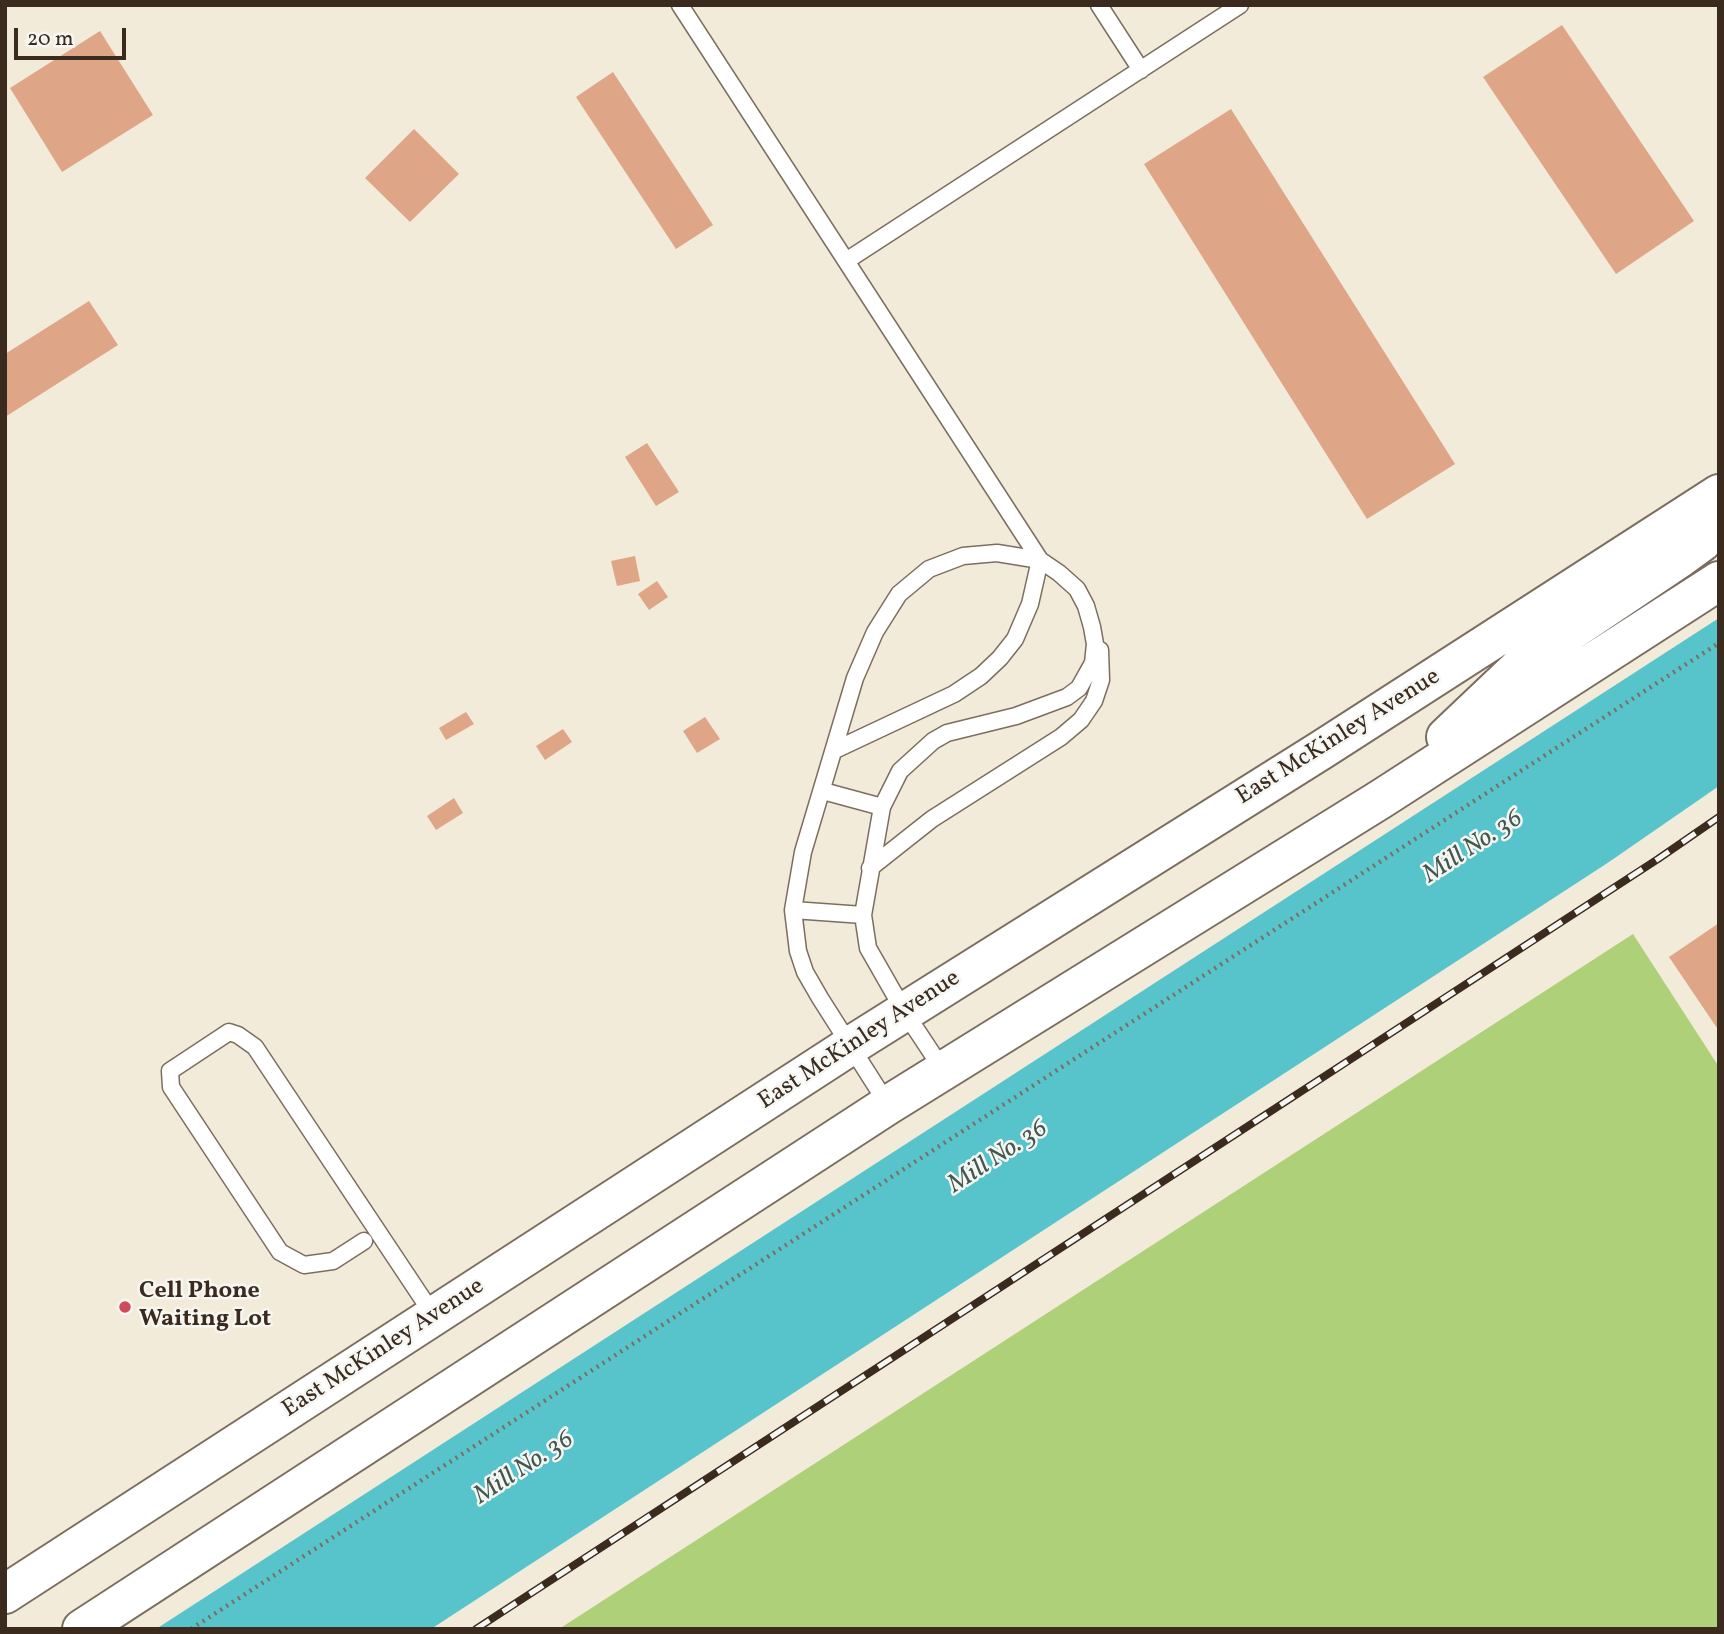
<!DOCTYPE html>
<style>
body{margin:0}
#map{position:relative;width:1724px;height:1634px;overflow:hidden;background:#f3ebda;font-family:Vollkorn,serif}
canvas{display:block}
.frame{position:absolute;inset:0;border:7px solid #3b2a1e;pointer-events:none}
.scale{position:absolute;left:14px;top:28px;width:112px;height:32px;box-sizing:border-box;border:4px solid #3b2a1e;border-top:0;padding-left:9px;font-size:21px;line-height:24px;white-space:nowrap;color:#3b2a1e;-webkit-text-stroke:5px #f6f6f2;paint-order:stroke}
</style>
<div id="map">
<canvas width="1724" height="1634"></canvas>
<div class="frame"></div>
<div class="scale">20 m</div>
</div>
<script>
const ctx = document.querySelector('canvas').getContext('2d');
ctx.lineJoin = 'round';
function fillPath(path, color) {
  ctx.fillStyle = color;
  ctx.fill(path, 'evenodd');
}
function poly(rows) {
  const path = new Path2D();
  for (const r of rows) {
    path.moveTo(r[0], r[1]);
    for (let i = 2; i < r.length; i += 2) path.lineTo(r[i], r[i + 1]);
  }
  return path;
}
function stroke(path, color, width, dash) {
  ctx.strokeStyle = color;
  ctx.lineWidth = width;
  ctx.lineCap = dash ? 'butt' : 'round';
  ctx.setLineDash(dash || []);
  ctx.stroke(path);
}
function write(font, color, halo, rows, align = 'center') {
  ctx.font = font + ' Vollkorn,serif';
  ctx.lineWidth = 5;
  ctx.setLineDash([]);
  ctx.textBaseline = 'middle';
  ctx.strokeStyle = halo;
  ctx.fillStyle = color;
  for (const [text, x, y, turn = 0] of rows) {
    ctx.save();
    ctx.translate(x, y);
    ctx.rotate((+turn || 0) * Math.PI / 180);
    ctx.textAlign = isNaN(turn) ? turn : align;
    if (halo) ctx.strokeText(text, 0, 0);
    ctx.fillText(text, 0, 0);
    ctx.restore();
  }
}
fillPath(poly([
 [1633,934,1719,1067,1719,1629,559,1629]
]), '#add078');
fillPath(poly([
 [1719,618,1719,786,1609,862,431,1629,156,1629]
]), '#57c4cb');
fillPath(poly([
 [1562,25,1694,221,1616,274,1483,77],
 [100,31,153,115,62,172,10,88],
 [613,72,713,225,676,249,576,97],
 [1231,109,1455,464,1367,519,1144,164],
 [414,129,459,174,410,222,365,178],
 [89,301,118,345,5,417,5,354],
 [647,443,679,492,656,506,625,457],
 [635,556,640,581,617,586,611,561],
 [657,581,668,597,649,610,638,594],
 [466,712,474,724,446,740,439,728],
 [705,717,720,739,697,753,683,731],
 [563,729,572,742,545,760,536,746],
 [454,798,463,813,436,830,427,816],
 [1719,923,1719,1031,1669,957]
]), '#dea586');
const service = poly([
 [680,5,1040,560,1030,604,1015,639,1000,658,981,676,954,694,835,750],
 [1099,5,1141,70],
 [846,261,1240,5],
 [823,791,882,807],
 [870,868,932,819,1061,737,1081,720,1094,701,1101,680,1100,650],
 [793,910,863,915],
 [888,1105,820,998,805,972,798,951,793,910,803,852,855,678,875,632,899,594,929,569,963,556,997,553,1040,560,1059,573,1077,589,1086,606,1092,627,1095,644,1093,663,1079,688,1067,697,1016,716,947,733,933,741,900,771,882,807,863,915,868,948,904,1011,943,1070],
 [364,1241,333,1261,304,1265,280,1252,171,1087,170,1071,229,1032,238,1035,255,1047,434,1316]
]);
const secondary = poly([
 [1446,737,1525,662,1680,558,1702,542,1719,522],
 [5,1594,850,1046,1323,749,1719,494],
 [82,1629,888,1105,1381,799,1719,581]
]);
stroke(service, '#7b6e60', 19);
stroke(secondary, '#7b6e60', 42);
stroke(poly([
 [191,1629,1719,643]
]), '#7b6e60', 4.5, [2, 5]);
stroke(service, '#fff', 16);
stroke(secondary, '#fff', 38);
const rail = poly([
 [476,1629,1658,859,1719,817]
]);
stroke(rail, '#3b2a1e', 8);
stroke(rail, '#f6f6f2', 5, [16]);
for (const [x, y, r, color] of [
 [125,1307,7,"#d1495b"]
]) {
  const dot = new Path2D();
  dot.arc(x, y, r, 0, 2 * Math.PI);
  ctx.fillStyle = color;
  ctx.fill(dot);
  stroke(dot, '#f6f6f2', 2.5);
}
write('24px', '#3b2a1e', '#f6f6f2', [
 ["East McKinley Avenue",1339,738,-32],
 ["East McKinley Avenue",860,1041,-33],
 ["East McKinley Avenue",384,1349,-33]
]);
write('bold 24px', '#3b2a1e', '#f6f6f2', [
 ["Cell Phone",139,1293],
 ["Waiting Lot",139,1321]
], 'left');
write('italic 26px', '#435852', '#f6f6f2', [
 ["Mill No. 36",1474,848,-33],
 ["Mill No. 36",999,1158,-33],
 ["Mill No. 36",525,1469,-33]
]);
</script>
